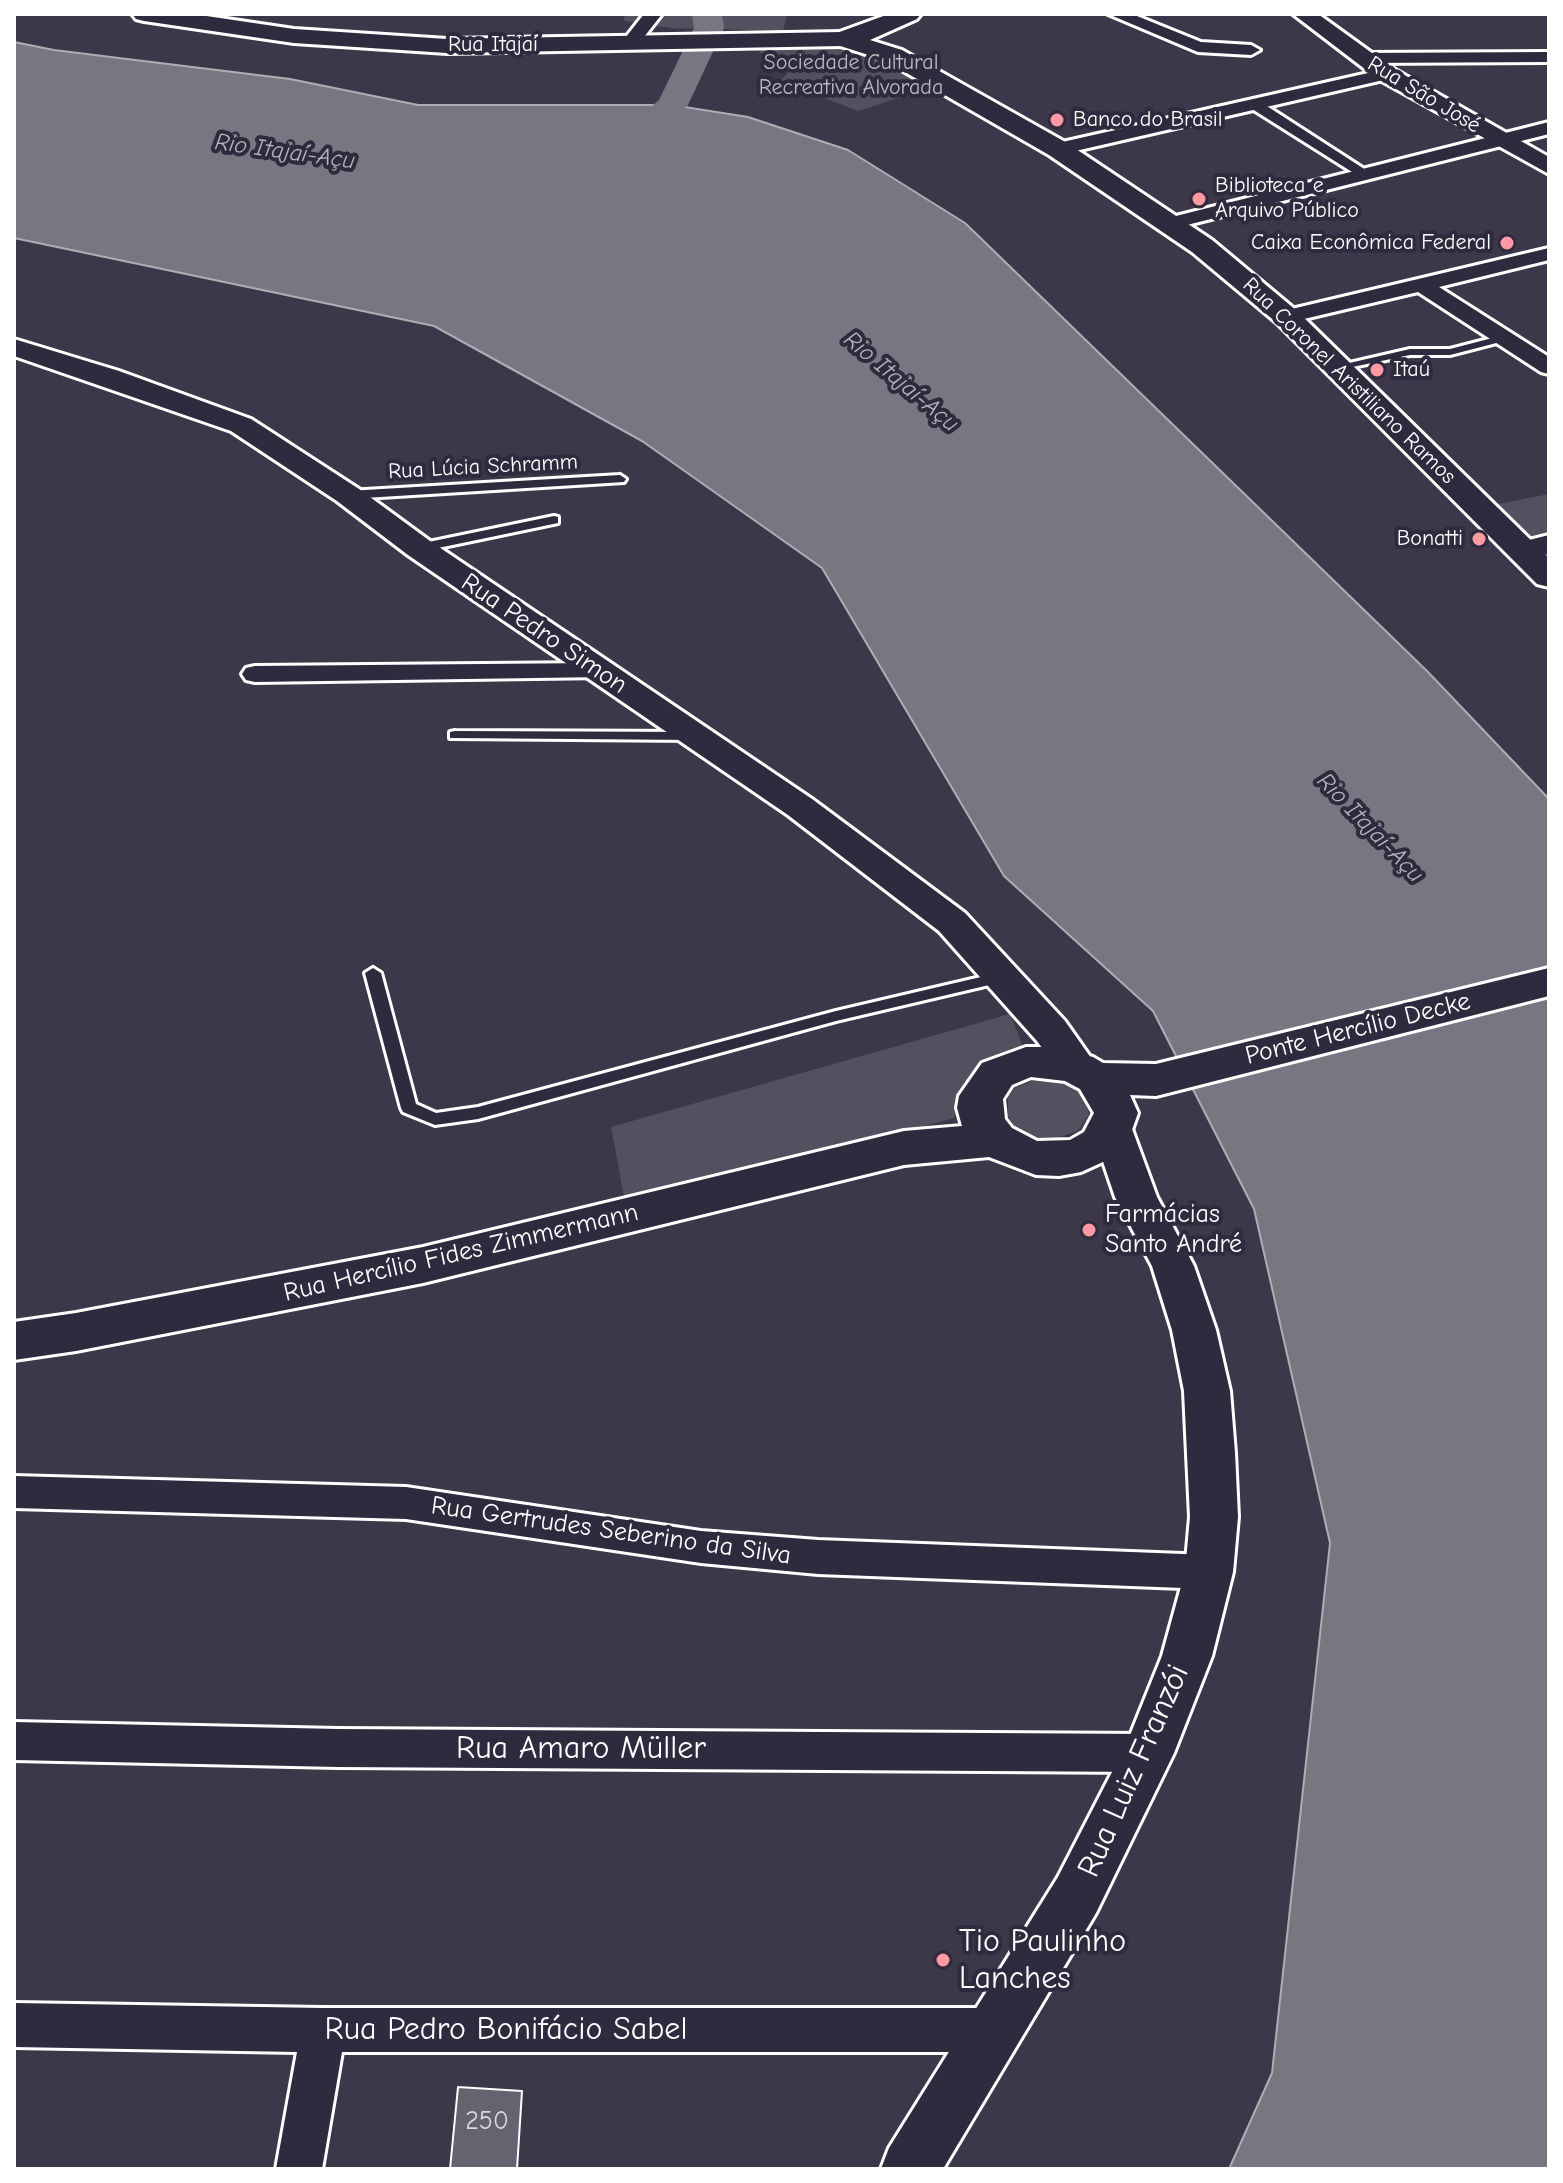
<!DOCTYPE html>
<meta charset="utf-8">
<style>
body{margin:0}
#map{position:relative;width:1563px;height:2183px;overflow:hidden;background:#3c3749;font-family:"Comic Neue",sans-serif}
canvas{display:block}
.frame{position:absolute;inset:0;border:16px solid #fff;pointer-events:none}
</style>
<div id="map">
<canvas width="1563" height="2183"></canvas>
<div class="frame"></div>
</div>
<script>
const ctx = document.querySelector('canvas').getContext('2d');
ctx.lineJoin = 'round';
function fillPath(path, color) {
  ctx.fillStyle = color;
  ctx.fill(path, 'evenodd');
}
function poly(rows) {
  const path = new Path2D();
  for (const r of rows) {
    path.moveTo(r[0], r[1]);
    for (let i = 2; i < r.length; i += 2) path.lineTo(r[i], r[i + 1]);
  }
  return path;
}
function stroke(path, color, width, dash) {
  ctx.strokeStyle = color;
  ctx.lineWidth = width;
  ctx.lineCap = dash ? 'butt' : 'round';
  ctx.setLineDash(dash || []);
  ctx.stroke(path);
}
function write(font, color, halo, rows, align = 'center') {
  ctx.font = font + ' "Comic Neue",sans-serif';
  ctx.lineWidth = 8;
  ctx.setLineDash([]);
  ctx.textBaseline = 'middle';
  ctx.strokeStyle = halo;
  ctx.fillStyle = color;
  for (const [text, x, y, turn = 0] of rows) {
    ctx.save();
    ctx.translate(x, y);
    ctx.rotate((+turn || 0) * Math.PI / 180);
    ctx.textAlign = isNaN(turn) ? turn : align;
    if (halo) ctx.strokeText(text, 0, 0);
    ctx.fillText(text, 0, 0);
    ctx.restore();
  }
}
fillPath(poly([
 [625,14,787,14,783,31,671,28,624,21],
 [811,43,865,49,935,86,858,111,780,81,792,68,771,53,759,53,767,44],
 [1549,494,1549,533,1532,537,1498,504],
 [1010,1014,1025,1051,965,1087,954,1118,626,1207,611,1127],
 [1037,1079,1063,1082,1083,1095,1089,1114,1078,1131,1053,1139,1038,1138,1014,1126,1008,1116,1008,1096,1015,1088]
]), '#555060');
const water = poly([
 [14,42,54,50,290,79,418,105,672,105,748,117,848,150,965,223,1427,671,1549,799,1549,2169,1229,2169,1272,2073,1330,1543,1254,1209,1153,1011,1004,876,822,568,642,441,434,326,14,238,14,42]
]);
fillPath(water, '#797682');
stroke(water, '#afadb4', 2);
fillPath(poly([
 [692,14,722,14,724,28,688,105,629,160,618,163,607,160,602,153,607,146,659,100,694,28,692,14]
]), '#797682');
const building = poly([
 [458,2087,522,2091,517,2169,450,2169,458,2087]
]);
fillPath(building, '#666270');
stroke(building, '#fff', 2);
const service = poly([
 [1504,335,1508,336,1508,340,1450,355,1410,355,1338,370,1332,367,1410,349,1450,349,1504,335],
 [620,475,626,479,624,482,348,499,342,495,348,491,620,475],
 [554,516,558,517,558,523,419,552,413,548,419,544,554,516],
 [455,731,694,732,701,736,694,740,450,738,450,732,455,731],
 [373,968,381,973,416,1104,436,1113,478,1107,836,1011,1002,972,1010,977,1002,982,836,1021,478,1119,435,1125,403,1112,401,1108,365,973,373,968]
]);
const pedestrian = poly([
 [1254,100,1259,101,1372,174,1370,177,1360,177,1249,107,1247,104,1254,100]
]);
const minor = poly([
 [644,14,662,14,637,46,625,46,622,42,644,14],
 [1108,14,1132,14,1201,42,1251,45,1260,50,1251,55,1198,52,1108,14],
 [1549,52,1549,62,1362,63,1353,58,1362,53,1549,52],
 [1386,69,1395,74,1392,78,1058,155,1048,149,1058,143,1386,69],
 [1549,122,1549,134,1171,229,1161,223,1164,219,1549,122],
 [1549,248,1549,260,1439,287,1549,357,1549,374,1541,372,1418,292,1287,323,1276,317,1279,312,1549,248],
 [597,663,606,665,610,671,606,677,255,682,246,680,242,674,246,668,255,666,597,663],
 [14,1476,406,1487,701,1531,818,1540,1209,1555,1223,1560,1228,1572,1223,1584,1209,1589,818,1574,701,1563,406,1519,14,1508,14,1476],
 [14,1722,338,1729,1148,1734,1162,1740,1168,1753,1162,1766,1148,1772,338,1767,14,1760,14,1722],
 [14,2003,323,2008,997,2008,1013,2014,1019,2030,1013,2046,997,2052,342,2052,322,2169,276,2169,297,2052,14,2047,14,2003]
]);
const tertiary = poly([
 [1293,14,1318,14,1394,69,1549,157,1549,174,1378,79,1293,14],
 [14,339,119,371,251,419,359,489,430,541,812,799,965,913,1065,1021,1098,1068,1092,1078,1078,1082,1064,1078,1037,1041,939,931,788,815,408,555,337,501,231,431,14,356,14,339],
 [1549,535,1549,554,1524,560,1513,558,1509,551,1513,544,1549,535],
 [1112,1114,1126,1119,1132,1129,1157,1197,1194,1266,1216,1330,1230,1391,1235,1453,1238,1517,1233,1572,1212,1656,1174,1753,1096,1913,943,2169,881,2169,889,2148,1058,1877,1127,1743,1162,1656,1185,1572,1190,1517,1184,1391,1172,1330,1152,1266,1115,1197,1092,1129,1098,1119,1112,1114]
]);
const secondary = poly([
 [132,14,193,14,294,29,447,39,843,32,852,34,855,39,852,44,843,46,447,53,294,43,144,21,136,19,132,14]
]);
const primary = poly([
 [889,14,921,14,917,19,870,40,902,50,1067,143,1212,240,1297,311,1549,558,1549,587,1537,584,1277,323,1192,252,1049,155,884,60,834,44,831,39,834,34,889,14],
 [1549,968,1549,996,1156,1096,1130,1095,1138,1113,1128,1141,1116,1156,1081,1172,1059,1176,1036,1175,989,1157,904,1165,423,1283,76,1351,14,1360,14,1322,76,1313,423,1247,904,1131,962,1126,957,1108,959,1096,982,1063,1026,1047,1052,1047,1093,1057,1103,1063,1156,1064,1549,968],
 [1031,1077,1065,1081,1080,1089,1094,1113,1084,1132,1070,1140,1037,1141,1012,1128,1005,1119,1003,1099,1012,1085,1031,1077]
]);
stroke(service, '#fff', 6);
stroke(pedestrian, '#fff', 6);
stroke(minor, '#fff', 6);
stroke(tertiary, '#fff', 6);
stroke(secondary, '#fff', 6);
stroke(primary, '#fff', 6);
fillPath(service, '#2f2a3d');
fillPath(pedestrian, '#2f2a3d');
fillPath(minor, '#2f2a3d');
fillPath(tertiary, '#2f2a3d');
fillPath(secondary, '#2f2a3d');
fillPath(primary, '#2f2a3d');
for (const [x, y, r, color] of [
 [1057,120,8,"#ff9aa2"],
 [1199,199,8,"#ff9aa2"],
 [1507,243,8,"#ff9aa2"],
 [1377,370,8,"#ff9aa2"],
 [1479,539,8,"#ff9aa2"],
 [1089,1230,8,"#ff9aa2"],
 [943,1960,8,"#ff9aa2"]
]) {
  const dot = new Path2D();
  dot.arc(x, y, r, 0, 2 * Math.PI);
  ctx.fillStyle = color;
  ctx.fill(dot);
  stroke(dot, '#2f2a3d', 3);
}
write('22px', '#fff', '#2f2a3d', [
 ["Rua Itajaí",493,45],
 ["Rua São José",1424,95,31],
 ["Rua Coronel Aristiliano Ramos",1349,381,44],
 ["Rua Lúcia Schramm",483,467,-3]
]);
write('22px', '#bbb9bf', '#2f2a3d', [
 ["Sociedade Cultural",851,63],
 ["Recreativa Alvorada",851,88]
]);
write('22px', '#fff', '#2f2a3d', [
 ["Banco do Brasil",1073,120],
 ["Biblioteca e",1215,186],
 ["Arquivo Público",1215,211],
 ["Caixa Econômica Federal",1491,243,"right"],
 ["Itaú",1393,370],
 ["Bonatti",1463,539,"right"]
], 'left');
write('italic 24px', '#b5b4ba', '#2f2a3d', [
 ["Rio Itajaí-Açu",285,152,8],
 ["Rio Itajaí-Açu",901,382,40],
 ["Rio Itajaí-Açu",1370,828,46]
]);
write('26px', '#fff', '#2f2a3d', [
 ["Rua Pedro Simon",544,634,34],
 ["Ponte Hercílio Decke",1358,1029,-14],
 ["Rua Hercílio Fides Zimmermann",461,1253,-13],
 ["Rua Gertrudes Seberino da Silva",611,1531,8]
]);
write('26px', '#fff', '#2f2a3d', [
 ["Farmácias",1105,1215],
 ["Santo André",1105,1245]
], 'left');
write('26px', '#d9d8db', null, [
 ["250",487,2122]
]);
write('32px', '#fff', '#2f2a3d', [
 ["Rua Amaro Müller",581,1749],
 ["Rua Luiz Franzói",1134,1771,-66],
 ["Rua Pedro Bonifácio Sabel",506,2030]
]);
write('32px', '#fff', '#2f2a3d', [
 ["Tio Paulinho",959,1942],
 ["Lanches",959,1979]
], 'left');
</script>
